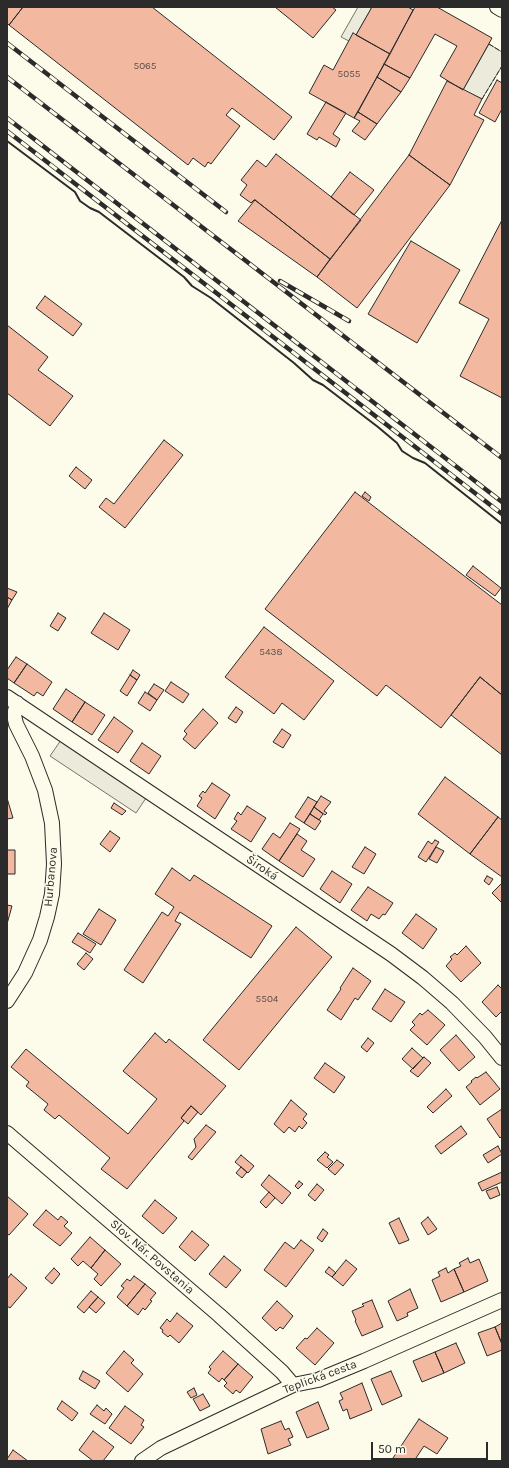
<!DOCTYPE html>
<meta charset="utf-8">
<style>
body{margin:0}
#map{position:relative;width:509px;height:1468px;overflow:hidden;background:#fdfbea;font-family:Karla,sans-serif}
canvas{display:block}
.frame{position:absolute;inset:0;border:8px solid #2b2b2b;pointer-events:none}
.scale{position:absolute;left:371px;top:1442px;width:117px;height:18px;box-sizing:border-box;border:2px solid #2b2b2b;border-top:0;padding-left:5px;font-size:12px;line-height:14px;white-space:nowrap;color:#2b2b2b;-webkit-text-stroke:3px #fdfbea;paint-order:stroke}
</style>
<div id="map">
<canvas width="509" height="1468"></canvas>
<div class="frame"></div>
<div class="scale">50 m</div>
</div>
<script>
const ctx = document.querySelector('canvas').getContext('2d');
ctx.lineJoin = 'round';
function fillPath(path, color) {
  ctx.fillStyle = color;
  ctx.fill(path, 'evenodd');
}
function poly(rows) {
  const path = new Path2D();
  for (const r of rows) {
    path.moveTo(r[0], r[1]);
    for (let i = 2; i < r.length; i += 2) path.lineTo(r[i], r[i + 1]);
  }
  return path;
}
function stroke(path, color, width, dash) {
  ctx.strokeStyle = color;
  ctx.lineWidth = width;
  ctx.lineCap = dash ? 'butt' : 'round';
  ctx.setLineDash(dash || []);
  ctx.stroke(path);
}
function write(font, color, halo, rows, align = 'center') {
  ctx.font = font + ' Karla,sans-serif';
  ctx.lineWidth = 3;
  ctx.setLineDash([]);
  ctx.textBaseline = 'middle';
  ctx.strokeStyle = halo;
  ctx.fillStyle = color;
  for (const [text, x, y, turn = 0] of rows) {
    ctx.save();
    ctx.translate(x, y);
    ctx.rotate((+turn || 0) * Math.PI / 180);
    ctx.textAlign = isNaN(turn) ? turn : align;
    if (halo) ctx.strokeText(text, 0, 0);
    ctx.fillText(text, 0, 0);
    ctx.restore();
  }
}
const parking = poly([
 [358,7,372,7,356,35,349,41,341,37,358,7],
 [489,44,502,52,502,66,482,99,463,90,489,44],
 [61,740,146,798,136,813,50,756,61,740]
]);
fillPath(parking, '#eceadb');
stroke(parking, '#74746e', 1);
const building = poly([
 [7,7,23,7,9,25,7,23,7,7],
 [23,7,152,7,292,117,274,140,232,108,226,115,240,126,211,164,208,162,205,167,193,158,188,165,9,25,23,7],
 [275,7,332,7,336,10,313,38,275,7],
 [372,7,408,7,413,10,390,54,356,35,372,7],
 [415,7,437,7,492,38,463,90,440,76,457,46,435,34,410,78,384,64,415,7],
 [353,33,390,54,354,118,309,93,324,65,333,70,353,33],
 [384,64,410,78,401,92,377,77,384,64],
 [377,77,401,92,377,124,358,112,377,77],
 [497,80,502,83,502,109,495,122,479,113,497,80],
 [447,81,482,99,474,115,484,120,450,185,409,155,447,81],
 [326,102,346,113,333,134,340,139,336,147,319,137,317,140,307,134,326,102],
 [358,112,377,124,365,140,352,131,360,121,354,118,358,112],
 [276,154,361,220,330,259,255,200,254,200,251,203,240,195,247,185,241,180,257,160,266,167,276,154],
 [409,155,450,185,357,308,317,277,409,155],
 [350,172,374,190,354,215,331,197,350,172],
 [255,200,330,259,317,277,238,221,255,200],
 [502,220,502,398,460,376,489,319,459,303,502,220],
 [411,241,460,270,417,343,368,314,411,241],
 [45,296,82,324,73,336,36,308,45,296],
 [7,325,48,357,38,370,73,396,50,426,7,393,7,325],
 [164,440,183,455,125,528,99,507,106,498,114,504,164,440],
 [76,467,92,480,85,489,69,476,76,467],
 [355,492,502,605,502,695,480,677,441,728,386,685,377,696,265,609,355,492],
 [365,492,371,497,369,501,362,496,365,492],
 [473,566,501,588,495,596,466,575,473,566],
 [7,588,17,592,12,600,7,597,7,588],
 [7,597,12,600,7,609,7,597],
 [58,613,66,618,58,631,50,626,58,613],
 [104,613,130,630,118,650,91,633,104,613],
 [264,627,334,681,304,720,282,703,274,714,225,677,264,627],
 [16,657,27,664,14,683,7,678,7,670,16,657],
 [27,664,52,682,43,696,37,692,34,696,14,683,27,664],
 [133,670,140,675,137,680,130,675,133,670],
 [130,675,137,680,127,696,120,691,130,675],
 [480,677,502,695,502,755,451,715,480,677],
 [171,682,189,694,183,703,165,691,171,682],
 [154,684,164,690,157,700,148,693,154,684],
 [66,689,85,702,72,722,53,709,66,689],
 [145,692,157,700,150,711,138,703,145,692],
 [85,702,105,715,92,735,72,722,85,702],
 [236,707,243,712,236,723,228,718,236,707],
 [203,709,218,723,195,749,183,739,187,734,184,731,203,709],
 [114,717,133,731,118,753,98,740,114,717],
 [282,729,291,735,283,748,273,742,282,729],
 [142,743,161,756,149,774,130,761,142,743],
 [445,777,498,817,470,854,418,814,445,777],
 [212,783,230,795,215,819,197,806,202,798,199,796,203,791,205,793,212,783],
 [321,796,331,802,324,811,327,813,325,815,314,807,321,796],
 [308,797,317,802,304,823,295,817,308,797],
 [7,798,13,818,7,819,7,798],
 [114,803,126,811,122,815,111,808,114,803],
 [247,806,266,818,251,842,231,829,237,821,234,819,238,812,241,815,247,806],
 [314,807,323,814,319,820,310,814,314,807],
 [310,814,321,821,315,830,304,823,310,814],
 [498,817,502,820,502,877,470,854,498,817],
 [290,823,300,829,279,861,262,849,273,833,280,838,290,823],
 [110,831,120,838,110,852,100,844,110,831],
 [297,834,307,841,301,850,315,859,303,877,279,861,297,834],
 [435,840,439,842,426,862,418,857,428,841,432,844,435,840],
 [365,847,376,854,364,874,352,867,365,847],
 [436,847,444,851,437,863,429,859,436,847],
 [7,850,15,850,15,874,7,874,7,850],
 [172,868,190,881,194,875,272,926,251,958,180,912,175,921,181,924,143,983,124,970,162,912,168,916,174,907,155,894,172,868],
 [332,871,352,884,340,903,320,889,332,871],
 [487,876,493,879,489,885,484,881,487,876],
 [502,883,502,903,492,893,502,883],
 [368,887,393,903,385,915,383,914,379,919,371,914,367,921,351,910,368,887],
 [7,905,12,906,7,924,7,905],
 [99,909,116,920,101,945,83,934,99,909],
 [416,914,437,929,423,949,402,933,416,914],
 [296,927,332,957,239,1070,203,1040,296,927],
 [78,933,96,944,90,953,72,942,78,933],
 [466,946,481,963,461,982,446,966,452,959,450,957,455,953,457,955,466,946],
 [86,953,93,959,84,970,77,964,86,953],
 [353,968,371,981,358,1000,355,998,341,1020,327,1010,341,989,340,988,353,968],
 [498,985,502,989,502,1011,496,1017,482,1002,498,985],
 [385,989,405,1002,391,1022,372,1009,385,989],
 [428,1010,445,1025,427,1045,410,1030,415,1025,412,1022,420,1013,422,1015,428,1010],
 [155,1033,166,1043,169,1039,226,1086,201,1115,191,1106,181,1118,184,1121,127,1189,101,1169,110,1158,59,1115,55,1119,44,1110,48,1104,26,1086,29,1082,11,1067,26,1049,128,1134,157,1099,123,1071,155,1033],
 [456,1035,475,1057,459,1071,440,1050,456,1035],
 [368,1038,374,1043,367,1052,361,1047,368,1038],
 [412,1048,423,1058,413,1069,402,1059,412,1048],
 [424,1057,431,1063,418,1077,410,1071,424,1057],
 [325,1063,345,1077,334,1093,314,1078,325,1063],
 [486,1072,500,1089,480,1105,466,1087,472,1082,471,1081,476,1077,477,1078,486,1072],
 [446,1089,452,1096,433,1113,427,1107,446,1089],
 [291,1100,307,1114,303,1119,307,1123,302,1129,299,1126,295,1132,289,1127,284,1133,274,1124,291,1100],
 [191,1106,198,1112,188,1124,181,1118,191,1106],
 [502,1109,502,1136,500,1138,487,1119,502,1109],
 [206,1125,216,1132,192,1160,188,1157,196,1147,194,1139,206,1125],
 [461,1126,467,1134,441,1154,435,1146,461,1126],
 [498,1146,502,1154,488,1163,483,1155,498,1146],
 [325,1152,329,1155,327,1157,333,1162,327,1168,317,1160,325,1152],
 [241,1155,254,1166,248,1173,235,1162,241,1155],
 [337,1160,344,1165,335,1175,328,1169,337,1160],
 [241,1167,247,1172,242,1178,236,1173,241,1167],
 [502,1172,502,1182,482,1191,478,1183,502,1172],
 [269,1175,291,1193,282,1204,261,1185,269,1175],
 [299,1181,303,1184,298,1189,295,1186,299,1181],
 [317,1184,324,1190,315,1201,308,1195,317,1184],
 [497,1187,500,1195,490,1199,486,1191,497,1187],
 [269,1192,275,1198,266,1208,260,1202,269,1192],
 [7,1196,28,1214,9,1235,7,1234,7,1196],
 [155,1200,177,1218,163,1234,142,1216,155,1200],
 [46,1210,58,1220,61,1216,68,1222,64,1226,72,1233,60,1246,33,1225,46,1210],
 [428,1217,437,1229,428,1235,421,1223,428,1217],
 [399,1218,409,1240,399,1244,389,1223,399,1218],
 [323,1229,328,1233,322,1242,317,1238,323,1229],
 [192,1231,209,1245,195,1261,179,1247,192,1231],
 [90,1237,105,1250,91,1268,83,1261,78,1266,71,1259,90,1237],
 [301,1240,314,1250,286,1287,264,1270,285,1242,294,1249,301,1240],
 [105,1250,121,1264,101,1286,94,1279,98,1274,91,1268,105,1250],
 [224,1256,241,1270,226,1288,209,1274,224,1256],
 [468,1258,470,1263,479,1259,488,1281,464,1292,454,1269,461,1266,459,1263,468,1258],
 [346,1260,357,1269,343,1286,332,1277,346,1260],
 [329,1267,336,1273,332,1277,325,1272,329,1267],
 [54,1268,60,1274,52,1284,45,1278,54,1268],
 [446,1268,448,1273,454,1269,464,1292,441,1302,432,1280,440,1276,438,1272,446,1268],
 [11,1274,27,1288,10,1308,7,1306,7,1279,11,1274],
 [134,1276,145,1284,127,1306,117,1297,124,1288,121,1286,127,1279,130,1281,134,1276],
 [145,1284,156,1293,150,1300,152,1301,145,1310,143,1308,138,1315,127,1306,145,1284],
 [410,1289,418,1308,407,1313,408,1316,397,1321,388,1301,410,1289],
 [91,1291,98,1297,84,1313,77,1307,91,1291],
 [98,1297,105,1303,96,1313,89,1307,98,1297],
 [372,1300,383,1327,362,1336,355,1321,356,1320,352,1311,364,1306,362,1304,372,1300],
 [277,1301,293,1316,283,1329,280,1327,276,1331,262,1318,277,1301],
 [177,1313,193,1326,179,1343,170,1335,168,1337,162,1332,163,1330,160,1328,167,1319,170,1322,177,1313],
 [502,1323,502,1344,495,1327,502,1323],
 [495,1327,502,1344,502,1350,487,1356,478,1333,495,1327],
 [317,1328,334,1343,315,1365,296,1348,305,1338,307,1339,317,1328],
 [456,1343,465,1363,444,1373,435,1352,456,1343],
 [124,1351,134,1360,131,1363,143,1374,128,1392,106,1373,124,1351],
 [223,1351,238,1364,224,1380,222,1378,219,1382,208,1373,211,1369,209,1367,223,1351],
 [435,1352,444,1373,422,1382,413,1361,435,1352],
 [238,1364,253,1377,240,1393,236,1390,233,1394,224,1386,227,1383,224,1380,238,1364],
 [83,1371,100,1381,95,1389,79,1379,83,1371],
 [391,1371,402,1396,382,1405,371,1379,391,1371],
 [362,1383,372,1410,350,1419,347,1409,343,1411,339,1401,343,1399,340,1393,362,1383],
 [194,1388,197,1395,191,1398,187,1392,194,1388],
 [203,1394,210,1406,200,1411,193,1399,203,1394],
 [62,1401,78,1413,72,1421,57,1409,62,1401],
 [318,1402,329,1429,307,1438,296,1412,318,1402],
 [97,1405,104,1411,106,1408,112,1414,105,1424,90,1414,97,1405],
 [125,1406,144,1420,141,1425,144,1427,131,1444,109,1428,125,1406],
 [419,1419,448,1438,437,1454,424,1446,414,1461,391,1461,419,1419],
 [281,1421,285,1430,289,1428,293,1437,288,1439,291,1445,268,1454,261,1429,281,1421],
 [93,1431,114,1447,103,1461,93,1461,79,1450,93,1431],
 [13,1450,28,1461,7,1461,7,1459,13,1450]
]);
fillPath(building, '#f2b8a0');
stroke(building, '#2b2b2b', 1);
const minor = poly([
 [497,7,502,10],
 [7,697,391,954,423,978,452,1003,485,1037,502,1058],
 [7,1001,25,973,40,940,47,917,52,894,54,864,52,823,45,790,32,756,16,724,14,715,17,703],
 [7,1133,219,1315,282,1372,293,1385],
 [142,1461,161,1448,293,1385,318,1380,364,1361,502,1300]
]);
stroke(minor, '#2b2b2b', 16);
stroke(minor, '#fdfbea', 14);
const rail = poly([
 [7,43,226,212],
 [7,77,502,458],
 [7,118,502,502],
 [7,131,502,514],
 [280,281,349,321]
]);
stroke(rail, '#2b2b2b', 4.5);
stroke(rail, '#fdfbea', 3, [9]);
stroke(poly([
 [489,44,502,52],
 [482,99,502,66]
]), '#2b2b2b', 1, [5, 2]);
stroke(poly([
 [7,141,75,192,80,201,90,208,99,212,184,277,192,286,211,298,294,363,313,380,323,385,378,427,397,443,402,451,413,458,425,463,502,524]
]), '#2b2b2b', 2);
write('10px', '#5d4e48', null, [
 ["5065",145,66],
 ["5055",349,74],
 ["5438",271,652],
 ["5504",267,999]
]);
write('12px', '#2b2b2b', '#fdfbea', [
 ["Široká",262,868,34],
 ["Hurbanova",51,877,-85],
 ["Slov. Nár. Povstania",152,1257,41],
 ["Teplická cesta",320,1377,-20]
]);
</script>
